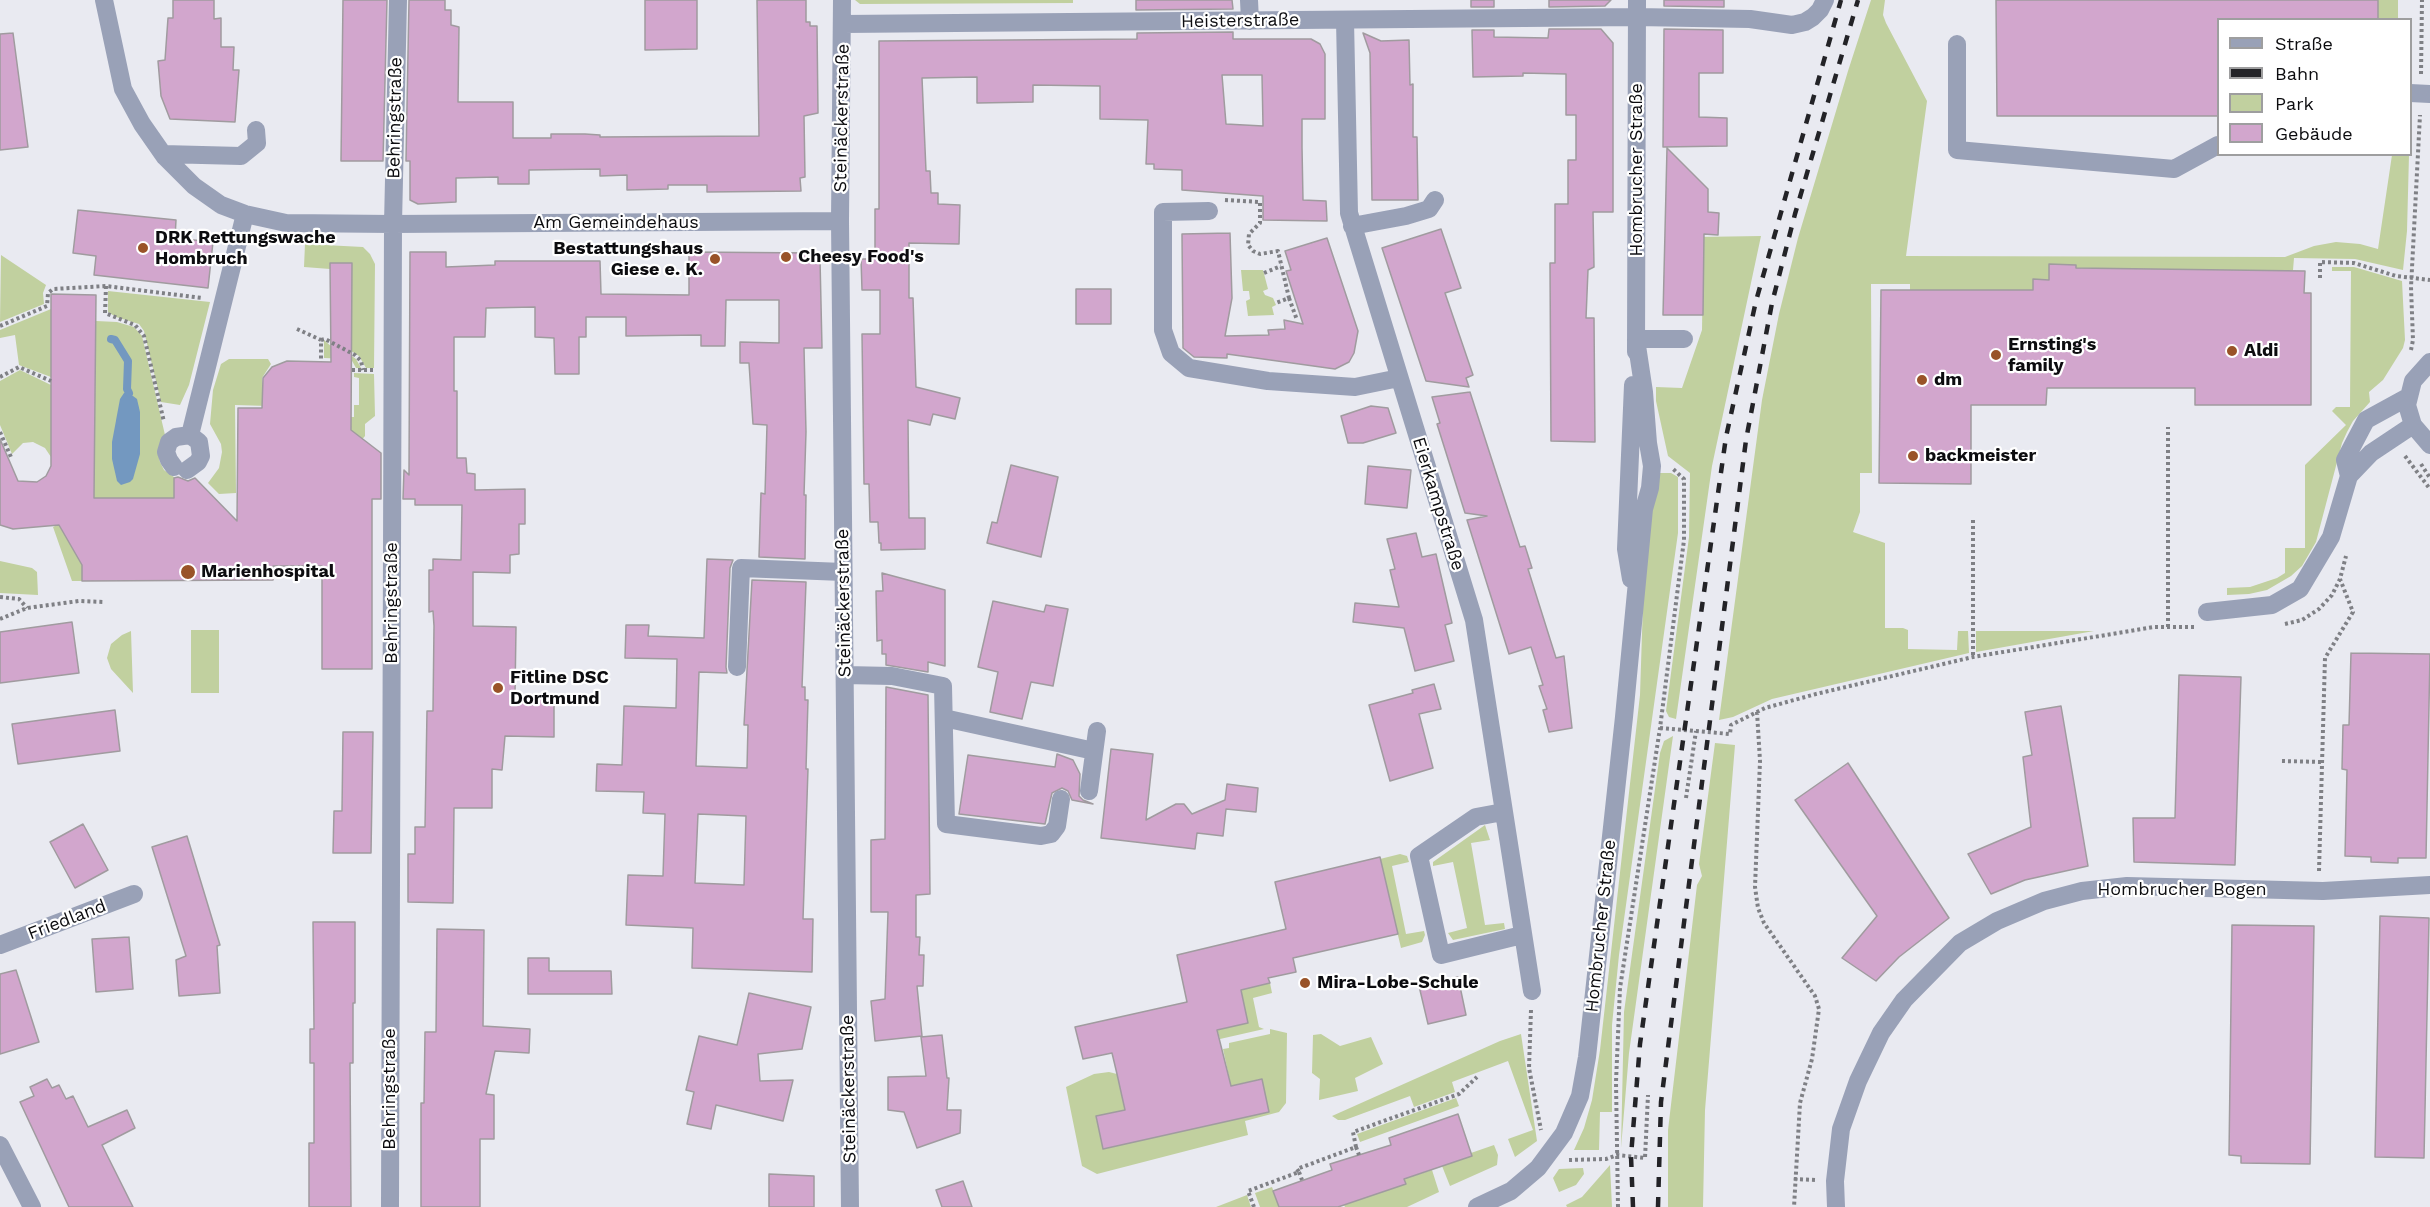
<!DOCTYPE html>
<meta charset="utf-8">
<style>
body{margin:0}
#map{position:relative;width:2430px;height:1207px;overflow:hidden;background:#e9eaf1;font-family:"Work Sans",sans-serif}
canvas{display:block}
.legend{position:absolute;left:2217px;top:18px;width:195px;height:138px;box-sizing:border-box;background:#fff;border:2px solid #9e9e9f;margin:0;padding:8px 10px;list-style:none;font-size:18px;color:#0c0c0f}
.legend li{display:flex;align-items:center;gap:12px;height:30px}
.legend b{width:30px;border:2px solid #9e9e9f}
</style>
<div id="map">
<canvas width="2430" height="1207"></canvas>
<ul class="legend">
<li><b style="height:8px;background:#99a1b7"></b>Straße</li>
<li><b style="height:8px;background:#232327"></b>Bahn</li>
<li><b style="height:16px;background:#c1d09f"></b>Park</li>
<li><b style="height:16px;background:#d2a6cd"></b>Gebäude</li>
</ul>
</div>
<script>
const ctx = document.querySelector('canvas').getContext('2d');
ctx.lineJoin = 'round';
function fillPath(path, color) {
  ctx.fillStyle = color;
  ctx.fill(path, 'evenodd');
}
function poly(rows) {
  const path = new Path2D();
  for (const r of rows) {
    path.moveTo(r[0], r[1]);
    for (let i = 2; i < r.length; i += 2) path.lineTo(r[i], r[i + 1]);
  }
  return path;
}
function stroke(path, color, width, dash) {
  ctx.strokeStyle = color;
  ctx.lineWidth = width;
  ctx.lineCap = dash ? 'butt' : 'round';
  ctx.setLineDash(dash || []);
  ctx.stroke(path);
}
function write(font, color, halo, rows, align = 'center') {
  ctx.font = font + ' "Work Sans",sans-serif';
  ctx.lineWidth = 4.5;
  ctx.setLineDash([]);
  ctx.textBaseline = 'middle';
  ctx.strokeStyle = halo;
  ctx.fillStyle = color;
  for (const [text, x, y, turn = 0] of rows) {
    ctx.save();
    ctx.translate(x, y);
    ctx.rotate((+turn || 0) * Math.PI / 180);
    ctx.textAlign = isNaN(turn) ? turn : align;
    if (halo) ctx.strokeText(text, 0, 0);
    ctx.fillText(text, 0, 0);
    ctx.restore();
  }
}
fillPath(poly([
 [855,0,1073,0,1073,3,860,4],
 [1871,0,1885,0,1883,15,1886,23,1927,101,1906,256,2285,257,2314,246,2336,242,2360,244,2378,249,2392,155,2409,155,2407,231,2403,270,2355,259,2294,258,2293,270,2285,271,2076,268,2076,265,2050,264,2049,280,2034,279,2033,290,1910,290,1910,284,1871,284,1872,473,1860,473,1860,512,1853,532,1885,543,1885,628,1903,628,1908,630,1908,649,1957,650,1958,631,1968,631,1969,653,1772,699,1733,717,1719,720,1762,400,1779,314,1798,238,1848,71],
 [2378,0,2398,0,2398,19,2378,19],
 [1761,236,1712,466,1676,719,1669,717,1666,711,1689,537,1690,473,1668,456,1656,401,1656,387,1682,388,1702,330,1703,259,1698,237],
 [305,244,363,247,370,254,375,264,374,368,366,368,359,356,348,349,352,335,351,263,330,263,330,269,304,267],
 [1,255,46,285,43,293,44,304,0,322],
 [2332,267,2354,267,2402,281,2405,340,2403,348,2383,380,2369,392,2370,402,2353,421,2347,432,2342,443,2316,542,2302,566,2291,576,2267,590,2249,594,2227,595,2227,588,2250,587,2277,578,2285,573,2285,548,2305,548,2305,465,2346,425,2332,411,2336,407,2350,407,2351,271,2332,271],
 [1241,270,1263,270,1268,289,1263,291,1265,295,1273,298,1276,305,1272,307,1274,315,1248,316,1246,301,1250,299,1249,291,1243,291],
 [108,291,210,302,189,385,180,405,161,402,144,331,139,324,116,317,108,312],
 [51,309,51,377,19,365,15,335,0,338,0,330],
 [96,321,117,322,134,327,142,336,165,435,158,453,160,462,164,470,174,477,174,498,86,498,94,476],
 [324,340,333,348,348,353,356,359,361,368,356,368,351,359,324,358],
 [229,359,268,359,271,364,262,378,262,398,268,406,235,405,236,493,219,494,208,483,219,468,222,452,221,444,210,424,213,390,221,364],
 [20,370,51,385,51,457,45,448,33,442,23,443,12,454,0,425,0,381],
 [354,373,374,374,375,416,365,424,365,436,355,448,347,417,354,417,354,405,359,405,359,378,354,377],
 [1659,473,1671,473,1678,477,1678,533,1619,955,1612,1025,1612,1112,1600,1112,1599,1150,1574,1150,1584,1128,1592,1100,1600,1050,1640,695,1645,542],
 [59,524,82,563,82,581,72,581,53,527],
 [0,561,32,568,37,572,38,595,0,593],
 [191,630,219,630,219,693,191,693],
 [131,631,133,693,111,669,107,658,111,644,122,635],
 [1976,631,2094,631,1976,652],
 [1673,736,1629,1053,1621,1148,1624,1012,1660,753,1664,741],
 [1715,743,1735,745,1705,1110,1703,1207,1668,1207,1668,1130,1697,885,1702,876,1699,864],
 [1485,825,1490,840,1471,843,1485,925,1504,923,1505,929,1453,940,1448,933,1467,928,1453,862,1433,866,1433,862],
 [1400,854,1407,856,1409,862,1392,866,1406,934,1424,931,1425,935,1422,942,1401,948,1380,859],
 [1270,983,1272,993,1253,998,1259,1027,1264,1029,1220,1039,1217,1029,1248,1023,1241,990],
 [1270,1029,1287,1033,1286,1103,1279,1112,1245,1121,1248,1135,1097,1174,1082,1166,1066,1087,1094,1074,1109,1072,1117,1074,1125,1110,1096,1117,1103,1149,1261,1079,1231,1086,1223,1049,1229,1048,1229,1043,1270,1034],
 [1321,1034,1340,1046,1371,1037,1383,1064,1355,1078,1358,1091,1319,1100,1320,1079,1312,1073,1313,1035],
 [1521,1034,1537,1141,1515,1157,1508,1139,1533,1130,1508,1061,1452,1082,1455,1092,1414,1107,1410,1096,1345,1120,1338,1120,1332,1116,1500,1041],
 [1456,1098,1459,1106,1360,1142,1357,1134],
 [1494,1145,1498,1155,1497,1165,1450,1186,1442,1166,1472,1156,1471,1153],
 [1610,1165,1612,1207,1567,1207,1566,1205,1582,1197],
 [1583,1168,1584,1174,1576,1185,1559,1192,1553,1178,1559,1169],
 [1432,1170,1439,1192,1407,1207,1345,1207,1344,1205,1405,1184,1404,1179],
 [1272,1187,1279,1207,1260,1207,1255,1193],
 [1247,1195,1251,1207,1216,1207]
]), '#c1d09f');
fillPath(poly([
 [124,393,129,393,137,399,140,412,140,454,133,479,130,482,121,485,117,481,112,459,112,442,120,399]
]), '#7398c0');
stroke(poly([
 [111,339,115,340,128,361,127,389,129,393]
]), '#7398c0', 8);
const building = poly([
 [173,0,214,0,214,19,221,18,221,47,234,47,233,70,239,70,235,122,170,119,161,96,158,61,165,60,168,18,173,18,173,0],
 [343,0,387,0,383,161,341,161,343,0],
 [409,0,445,0,445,10,451,10,451,25,459,27,458,102,513,102,513,138,551,138,551,134,585,134,600,135,600,137,759,136,757,0,806,0,806,22,810,22,810,26,817,26,818,113,804,116,805,177,800,178,801,191,707,192,707,185,668,185,668,189,627,190,627,175,600,176,600,169,529,170,529,184,498,184,498,177,456,178,456,202,418,204,410,200,410,161,406,161,409,0],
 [645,0,697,0,697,49,645,50,645,0],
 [1136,0,1232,0,1233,9,1136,10,1136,0],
 [1471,0,1494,0,1494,7,1471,7,1471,0],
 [1549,0,1611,0,1605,6,1549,7,1549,0],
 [1664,0,1724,0,1724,7,1664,6,1664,0],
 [1996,0,2378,0,2378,20,2218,20,2218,116,1997,116,1996,0],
 [1549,29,1601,29,1613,43,1613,212,1593,212,1594,267,1588,270,1586,318,1594,318,1595,442,1551,441,1550,263,1555,263,1555,204,1568,204,1568,160,1576,160,1576,115,1566,115,1566,74,1523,73,1523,76,1473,77,1472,30,1494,30,1494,37,1548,38,1549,29],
 [1664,29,1723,30,1723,73,1699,73,1699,117,1727,118,1727,146,1663,147,1664,29],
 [1233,32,1233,39,1311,39,1320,44,1325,54,1325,119,1302,119,1302,147,1303,200,1326,201,1327,221,1263,220,1263,196,1182,190,1182,170,1154,169,1154,164,1146,164,1148,120,1100,119,1100,86,1033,85,1033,102,977,103,977,77,922,78,926,171,930,171,931,193,938,193,938,204,960,205,959,244,909,243,909,298,913,298,916,387,960,398,955,419,933,414,930,425,908,420,909,518,925,518,925,549,881,550,881,543,879,543,878,522,870,522,869,484,864,484,862,334,880,334,880,290,862,290,861,259,875,259,875,209,879,209,879,41,1137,39,1137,33,1233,32],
 [1222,75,1262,75,1263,126,1226,124,1222,75],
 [13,33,28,147,0,150,0,34,13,33],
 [1363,33,1381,41,1409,40,1410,85,1413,84,1413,137,1417,137,1418,200,1372,200,1370,53,1363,33],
 [1667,148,1708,189,1708,212,1719,213,1718,235,1704,234,1703,315,1663,315,1667,148],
 [78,210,176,220,175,238,213,242,208,288,94,275,96,256,73,253,78,210],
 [1441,229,1461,288,1445,293,1473,375,1466,378,1469,387,1426,381,1382,248,1441,229],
 [1230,233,1232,298,1225,336,1269,335,1268,330,1285,329,1284,320,1303,324,1286,271,1291,270,1285,251,1327,238,1358,331,1354,353,1349,362,1335,369,1227,354,1227,358,1194,357,1183,348,1182,234,1230,233],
 [410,252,446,252,446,267,495,265,495,261,600,261,601,294,689,295,689,252,814,253,820,259,822,348,804,348,806,432,804,495,806,495,805,559,759,557,761,493,765,494,767,425,753,424,749,363,740,363,740,342,779,343,779,300,726,300,725,346,701,346,701,335,626,336,626,317,586,317,586,337,579,337,579,374,555,374,554,338,535,337,535,307,486,308,485,337,454,337,454,391,457,391,457,458,466,458,467,473,475,474,475,490,525,489,525,524,519,524,519,554,510,555,510,573,473,572,473,626,516,627,515,695,554,697,554,737,505,736,502,770,492,769,492,808,454,808,453,903,408,902,408,854,415,854,415,827,425,827,427,711,433,711,434,626,433,611,429,612,429,570,433,570,433,559,461,560,462,505,415,505,415,499,403,499,404,470,409,475,410,252],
 [330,263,352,263,351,430,381,453,381,499,372,499,372,669,322,669,322,566,273,566,273,580,82,581,82,565,59,525,13,529,0,525,0,439,18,481,37,482,46,476,51,466,51,294,96,295,94,498,174,498,174,478,178,477,188,481,195,478,237,521,238,408,262,408,263,378,272,367,287,361,331,362,330,263],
 [2049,264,2076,265,2076,268,2305,271,2304,293,2311,293,2311,405,2195,405,2195,388,2047,388,2046,405,1971,405,1971,484,1879,483,1881,290,2033,290,2033,279,2049,280,2049,264],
 [1076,289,1111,289,1111,324,1076,324,1076,289],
 [1470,392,1520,547,1525,546,1532,568,1528,569,1556,658,1564,656,1572,728,1549,732,1543,710,1547,709,1539,686,1543,685,1531,647,1509,654,1467,520,1487,516,1465,513,1437,424,1440,423,1432,397,1470,392],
 [1371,406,1388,408,1396,433,1363,443,1348,443,1341,416,1371,406],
 [1011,465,1058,477,1041,557,987,543,992,522,997,523,1011,465],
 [1368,466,1411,470,1407,508,1365,504,1368,466],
 [1416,533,1422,557,1436,554,1452,623,1445,625,1454,661,1415,671,1404,628,1353,622,1355,603,1399,607,1390,570,1395,569,1387,539,1416,533],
 [707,559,733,560,730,568,726,667,727,673,699,672,696,766,747,768,748,725,744,725,752,580,806,582,802,687,805,687,805,700,808,700,806,769,808,769,803,919,813,919,812,972,692,968,693,928,626,925,628,875,663,876,665,814,643,813,644,792,596,791,597,764,622,765,624,706,676,708,677,659,625,658,626,625,649,625,648,636,704,638,707,559],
 [698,814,746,816,744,885,695,883,698,814],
 [882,573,945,590,945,666,928,662,928,672,886,665,886,654,882,654,882,640,877,641,876,591,883,591,882,573],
 [993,601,1044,612,1046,605,1068,609,1053,686,1031,682,1022,719,990,712,998,672,978,667,993,601],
 [72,622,79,673,0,683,0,632,72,622],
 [2351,653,2430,654,2426,858,2398,858,2398,863,2371,862,2371,857,2345,856,2347,770,2342,769,2343,725,2349,725,2351,653],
 [2179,675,2241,677,2235,865,2134,862,2133,818,2175,818,2179,675],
 [1434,684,1441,709,1419,714,1433,768,1390,781,1369,705,1413,693,1412,690,1434,684],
 [886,687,928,695,930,894,916,895,916,937,920,937,919,955,924,955,923,986,917,986,922,1036,875,1041,871,1001,885,999,888,912,871,912,871,840,885,839,886,687],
 [2061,706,2088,866,2025,880,1991,894,1968,854,2031,827,2023,757,2032,755,2025,712,2061,706],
 [115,710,120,751,18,764,12,724,115,710],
 [343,732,373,732,371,853,333,853,334,811,342,811,343,732],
 [1111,749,1153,754,1146,820,1176,804,1184,804,1192,814,1225,800,1227,784,1258,788,1256,812,1226,809,1223,836,1197,833,1195,849,1101,838,1111,749],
 [1057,754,1073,760,1080,774,1079,796,1083,800,1093,804,1072,800,1068,791,1062,788,1052,793,1045,824,959,814,968,755,1055,767,1057,754],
 [1848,763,1949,918,1899,957,1876,981,1842,958,1877,916,1795,800,1848,763],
 [83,824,108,870,75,888,50,842,83,824],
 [187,836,220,945,217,946,220,993,179,996,176,960,186,956,152,847,187,836],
 [1380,857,1398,934,1293,958,1296,972,1268,978,1270,983,1241,990,1248,1023,1217,1030,1231,1086,1262,1079,1269,1112,1103,1149,1096,1116,1125,1110,1117,1074,1112,1053,1083,1059,1075,1027,1187,1002,1177,955,1286,929,1275,882,1380,857],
 [2380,916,2429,918,2424,1158,2375,1157,2380,916],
 [313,922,355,922,355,1003,353,1003,353,1063,350,1063,351,1207,309,1207,309,1143,314,1143,314,1063,310,1063,310,1029,314,1029,313,922],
 [2232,925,2314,926,2310,1164,2241,1163,2241,1156,2229,1155,2232,925],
 [437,929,484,930,483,1026,530,1029,529,1053,495,1051,486,1094,494,1095,494,1139,480,1139,480,1207,421,1207,421,1103,424,1103,425,1032,436,1032,437,929],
 [129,937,133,989,96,992,92,939,129,937],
 [528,958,549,958,549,971,611,971,612,994,528,994,528,958],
 [16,970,39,1042,0,1054,0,974,16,970],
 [1458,977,1466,1015,1428,1024,1419,986,1458,977],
 [749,993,811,1007,802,1049,758,1054,760,1081,793,1080,783,1121,716,1105,711,1129,687,1124,694,1092,686,1090,699,1036,737,1045,749,993],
 [942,1035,947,1078,949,1078,947,1110,961,1110,960,1133,917,1148,904,1112,888,1110,888,1077,926,1076,921,1037,942,1035],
 [47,1079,52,1088,59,1085,66,1099,73,1096,88,1127,127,1110,135,1128,102,1145,133,1207,69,1207,20,1102,34,1096,30,1087,47,1079],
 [1458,1114,1472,1156,1404,1179,1406,1184,1338,1207,1279,1207,1273,1191,1332,1170,1330,1164,1391,1145,1389,1138,1458,1114],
 [769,1174,814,1176,814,1207,769,1207,769,1174],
 [963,1181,972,1207,942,1207,936,1190,963,1181]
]);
fillPath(building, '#d2a6cd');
stroke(building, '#a09b9f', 1.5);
stroke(poly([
 [2421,74,2422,0],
 [1225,200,1260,202,1260,223,1249,234,1248,245,1253,251,1260,254,1278,251,1289,298,1276,303],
 [1264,273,1281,266],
 [2320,278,2320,262,2354,263,2396,276,2430,280],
 [106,286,105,313,135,325,144,336,164,422],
 [1289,298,1297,320],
 [0,326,47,306,48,293,53,289,106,286,202,298],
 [297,329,321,340,321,361],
 [321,340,325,339,355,355,361,361,363,370],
 [2411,350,2413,340,2411,287,2420,115],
 [352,370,373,370],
 [0,377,19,367,51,381],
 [0,432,11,457],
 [2405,456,2430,489],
 [2421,464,2430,478],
 [1973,520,1973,657],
 [0,597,19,599,27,608],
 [0,619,27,608,79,601,103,602],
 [2285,624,2302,620,2319,609,2332,595,2340,579,2346,556],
 [2168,627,2168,427],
 [1757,712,1760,761,1755,887,1758,908,1764,923,1815,996,1819,1009,1812,1059,1800,1103,1794,1207],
 [1660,728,1730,734,1731,725,1765,708,1816,694,1973,657,2154,627,2194,627],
 [2282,761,2322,762],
 [1686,798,1696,731],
 [2319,871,2325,658,2353,612,2340,579],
 [1531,1010,1529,1068,1541,1130],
 [1356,1147,1353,1132,1459,1094,1477,1077],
 [1569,1160,1606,1159,1617,1155,1645,1158,1648,1095],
 [1299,1172,1302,1180],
 [1794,1179,1815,1180],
 [1254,1207,1248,1191,1299,1172,1297,1169,1356,1147,1359,1155],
 [1618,1207,1616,1082,1620,988,1660,728,1684,540,1684,479,1672,468]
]), '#7f8085', 4, [3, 3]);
stroke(poly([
 [104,0,123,89,142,124,165,157,194,186,221,205,245,214,286,223,393,224,840,221],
 [842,0,840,221,850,1207],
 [1249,0,1250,21],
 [1345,20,1349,213,1474,620,1532,991],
 [843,24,1637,17,1750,19,1792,25,1805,22,1813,17,1820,10,1825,0],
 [1957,44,1957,150,2174,169,2218,145],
 [2410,93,2430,94],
 [163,154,241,156,257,143,256,130],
 [1209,211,1163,212,1163,330,1171,353,1189,368,1268,381,1355,387,1399,378],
 [1352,226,1406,216,1429,209,1435,200],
 [1636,339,1684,339],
 [1636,352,1637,0],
 [2430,362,2413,381,2407,405,2413,425,2430,445],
 [174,467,169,460,166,452,169,442,176,437,190,435,245,214],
 [187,470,198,462,201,456,199,442,190,435],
 [2349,476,2371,453,2413,425],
 [1631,579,1626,549,1633,385],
 [2207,612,2272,605,2300,589,2331,537,2349,476,2345,460,2366,420,2408,397],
 [737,667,741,568,843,572],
 [845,675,892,676,943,686,946,824,1041,836,1051,834,1057,826,1061,799],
 [944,718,1094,751],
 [1089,791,1097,731],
 [1503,812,1476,817,1419,856,1441,955,1522,935],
 [0,945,134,894],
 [0,1145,32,1207],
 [390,1207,393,224,398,0],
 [1477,1207,1511,1191,1538,1168,1564,1133,1580,1096,1587,1057,1624,717,1644,509,1650,488,1652,466,1648,443,1644,392,1636,339],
 [1836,1207,1835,1181,1841,1129,1858,1081,1881,1033,1904,1000,1960,943,1997,921,2044,901,2082,891,2127,886,2323,891,2430,885]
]), '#99a1b7', 18);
stroke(poly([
 [1633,1207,1631,1156,1640,1044,1726,437,1756,301,1841,0],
 [1658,1207,1661,1102,1746,440,1772,303,1795,214,1858,0]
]), '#232327', 4.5, [10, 10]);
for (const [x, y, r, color] of [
 [143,248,6,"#995328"],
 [786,257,6,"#995328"],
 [715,259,6,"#995328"],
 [2232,351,6,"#995328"],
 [1996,355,6,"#995328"],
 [1922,380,6,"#995328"],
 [1913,456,6,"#995328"],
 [188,572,8,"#995328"],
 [498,688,6,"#995328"],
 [1305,983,6,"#995328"]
]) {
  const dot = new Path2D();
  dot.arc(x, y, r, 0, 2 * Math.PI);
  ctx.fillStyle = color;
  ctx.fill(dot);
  stroke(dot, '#fff', 2);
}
write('18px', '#0c0c0f', '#fff', [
 ["Heisterstraße",1240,21,-1],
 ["Behringstraße",395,118,-89],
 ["Steinäckerstraße",842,118,-89],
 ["Hombrucher Straße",1637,170,-90],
 ["Am Gemeindehaus",616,223],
 ["Eierkampstraße",1438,504,73],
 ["Behringstraße",392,603,-90],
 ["Steinäckerstraße",844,603,-91],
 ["Hombrucher Bogen",2182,890],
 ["Friedland",67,920,-21],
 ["Hombrucher Straße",1601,926,-84],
 ["Behringstraße",390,1089,-90],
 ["Steinäckerstraße",849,1089,-91]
]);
write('bold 18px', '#0c0c0f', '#fff', [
 ["DRK Rettungswache",155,238],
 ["Hombruch",155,259],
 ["Bestattungshaus",703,249,"right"],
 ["Giese e. K.",703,270,"right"],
 ["Cheesy Food's",798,257],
 ["Ernsting's",2008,345],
 ["family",2008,366],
 ["Aldi",2244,351],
 ["dm",1934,380],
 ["backmeister",1925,456],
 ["Marienhospital",201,572],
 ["Fitline DSC",510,678],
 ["Dortmund",510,699],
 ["Mira-Lobe-Schule",1317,983]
], 'left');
</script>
